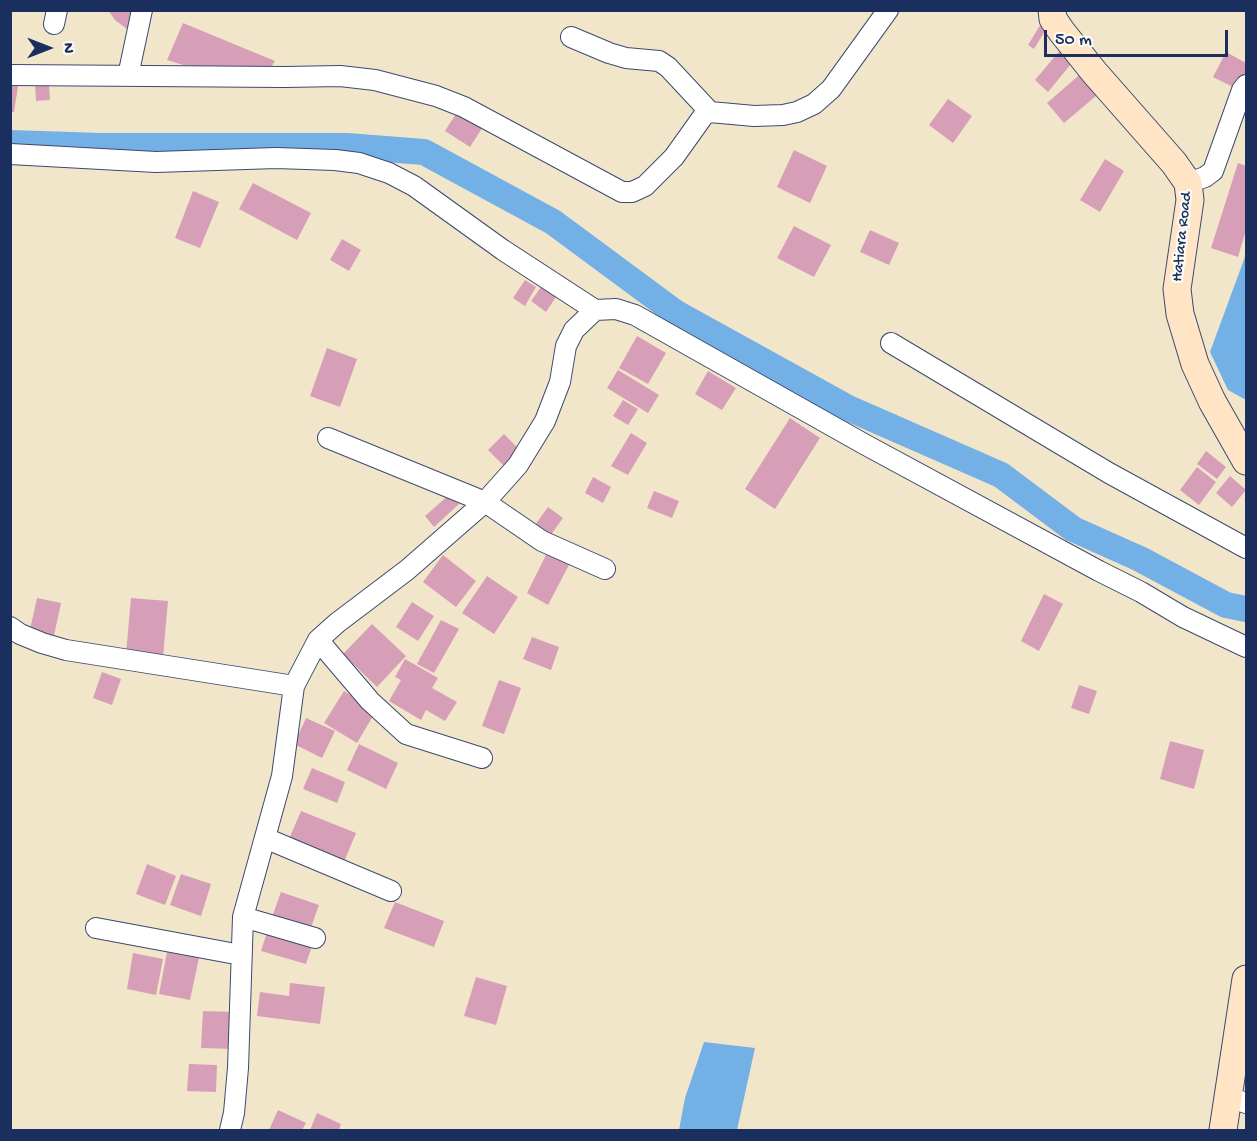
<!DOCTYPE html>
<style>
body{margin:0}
#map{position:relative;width:1257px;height:1141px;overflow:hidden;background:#f1e6ca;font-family:"Gochi Hand",sans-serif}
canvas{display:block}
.frame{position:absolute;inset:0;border:12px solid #1b2f5e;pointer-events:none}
.north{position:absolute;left:18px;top:18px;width:60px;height:60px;-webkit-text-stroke:4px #fdfcf7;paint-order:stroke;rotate:90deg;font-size:16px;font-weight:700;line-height:24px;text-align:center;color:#1b2f5e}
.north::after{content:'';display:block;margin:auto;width:21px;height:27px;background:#1b2f5e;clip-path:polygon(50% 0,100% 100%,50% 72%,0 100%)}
.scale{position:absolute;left:1044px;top:30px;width:184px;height:27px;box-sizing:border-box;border:3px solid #1b2f5e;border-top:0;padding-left:8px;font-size:18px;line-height:21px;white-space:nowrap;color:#1b2f5e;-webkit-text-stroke:4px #fdfcf7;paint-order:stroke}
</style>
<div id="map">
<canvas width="1257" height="1141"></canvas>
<div class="frame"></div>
<div class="north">N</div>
<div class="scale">50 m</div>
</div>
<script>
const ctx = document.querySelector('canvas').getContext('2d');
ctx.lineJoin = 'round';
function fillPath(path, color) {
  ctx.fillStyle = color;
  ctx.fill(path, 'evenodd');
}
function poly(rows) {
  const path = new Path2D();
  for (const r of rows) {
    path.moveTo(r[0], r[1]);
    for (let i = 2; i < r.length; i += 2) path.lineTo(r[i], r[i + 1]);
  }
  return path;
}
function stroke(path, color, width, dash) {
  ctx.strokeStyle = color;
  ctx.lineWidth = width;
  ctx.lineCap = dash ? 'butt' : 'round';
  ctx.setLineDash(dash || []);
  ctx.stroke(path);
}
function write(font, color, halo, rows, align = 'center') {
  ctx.font = font + ' "Gochi Hand",sans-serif';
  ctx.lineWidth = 4.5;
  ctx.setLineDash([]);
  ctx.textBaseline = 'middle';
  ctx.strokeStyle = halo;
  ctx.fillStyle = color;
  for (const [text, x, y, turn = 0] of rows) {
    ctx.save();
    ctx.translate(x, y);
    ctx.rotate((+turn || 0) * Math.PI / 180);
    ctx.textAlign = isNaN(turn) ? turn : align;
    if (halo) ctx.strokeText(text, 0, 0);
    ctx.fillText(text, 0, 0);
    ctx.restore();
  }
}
fillPath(poly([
 [1246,254,1246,400,1228,390,1210,352],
 [704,1042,755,1048,737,1130,679,1130,685,1098]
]), '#73b0e5');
stroke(poly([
 [10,143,100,146,347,146,424,152,553,222,676,313,848,408,1001,475,1073,529,1140,559,1226,605,1246,609]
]), '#73b0e5', 26);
fillPath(poly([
 [108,10,138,10,135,35,115,20],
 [1042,22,1048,26,1034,49,1028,45],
 [183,23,275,61,268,72,209,73,167,60],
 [1062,48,1075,59,1048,92,1035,80],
 [1226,52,1246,63,1246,76,1239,90,1213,77],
 [1085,70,1103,90,1064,123,1047,103],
 [10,78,19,80,14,112,10,112],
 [35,84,49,84,50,100,36,101],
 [948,99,972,116,953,143,929,125],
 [459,109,484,125,470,147,445,131],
 [794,150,827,166,810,203,777,187],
 [1105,159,1124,171,1100,212,1080,200],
 [1238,163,1246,166,1246,230,1238,257,1211,248],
 [253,183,311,213,297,240,239,209],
 [193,191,219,202,200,248,175,238],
 [794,226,831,245,814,277,777,258],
 [870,230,899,243,889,265,860,252],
 [342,239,361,250,349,271,330,260],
 [525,280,536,287,525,306,513,298],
 [541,287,556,297,546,312,531,301],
 [637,336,666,353,648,384,619,368],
 [327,348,357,359,340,407,310,396],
 [618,370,659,395,648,413,607,388],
 [708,371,736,388,722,410,695,394],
 [623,400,638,409,628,425,613,416],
 [790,418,820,438,775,509,745,489],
 [631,433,647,443,628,475,611,466],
 [504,434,519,449,504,466,488,450],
 [1206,451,1226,467,1217,479,1197,464],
 [1197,467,1216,482,1199,505,1180,490],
 [1230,476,1246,490,1232,507,1216,493],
 [593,477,611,487,603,503,585,493],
 [654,491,679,501,672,518,647,508],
 [450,494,459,504,434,527,425,516],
 [548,507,563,518,550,536,535,525],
 [548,551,570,563,548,605,527,593],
 [443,555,476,581,456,607,423,582],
 [487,576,518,597,494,634,462,613],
 [1044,594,1063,604,1039,651,1021,641],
 [37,598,61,603,53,640,29,634],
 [131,598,168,601,163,657,126,654],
 [412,602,434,616,418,641,396,627],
 [441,620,459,629,434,673,417,664],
 [372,624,406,656,377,687,343,654],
 [532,637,559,647,551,670,523,659],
 [405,659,438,678,432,688,457,702,445,721,426,710,421,720,389,701,401,680,395,677],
 [102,672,121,679,112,705,93,698],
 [499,680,521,688,504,734,482,726],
 [1079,685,1097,691,1089,714,1071,708],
 [344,691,376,711,357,743,324,723],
 [306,718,335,731,322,758,294,744],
 [1170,741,1204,750,1194,789,1160,779],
 [359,744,398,763,386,789,347,770],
 [312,768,345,782,337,803,303,789],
 [301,811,356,833,344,862,289,839],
 [147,864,176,876,165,905,136,894],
 [181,874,211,884,201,916,170,905],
 [281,892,319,905,310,930,272,917],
 [395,902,444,921,434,947,384,928],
 [268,929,313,943,306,964,261,951],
 [167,952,199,958,190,1000,159,994],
 [133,953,163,959,156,995,127,989],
 [476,977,507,986,496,1025,464,1016],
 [290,983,325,987,320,1024,257,1016,260,992,289,996],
 [203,1011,234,1012,233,1049,201,1048],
 [189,1064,217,1065,216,1092,187,1091],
 [278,1110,306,1123,302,1130,269,1130],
 [317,1113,341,1124,339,1130,310,1130]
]), '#d79fb7');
const street = poly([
 [54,24,57,10],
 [571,37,609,53,626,58,659,61,668,67,710,112],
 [10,75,285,77,340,76,375,80,436,96,464,107,622,192,632,192,645,186,674,157,704,115,710,112,754,116,783,115,797,112,814,104,831,89,888,10],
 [128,76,142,10],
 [10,154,156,162,276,158,335,160,359,163,389,173,414,186,503,250,595,310],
 [1188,183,1205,177,1213,171,1242,90,1246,85],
 [891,343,1109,473,1246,548],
 [328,438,485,502,542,541,605,569],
 [10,627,20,634,42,643,66,650,294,686],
 [318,640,370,701,406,734,482,758],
 [265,838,391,891],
 [243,917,315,938],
 [96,928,241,955],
 [1229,1097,1246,1103],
 [230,1130,234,1113,238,1068,243,917,282,776,294,686,318,640,337,623,407,570,485,502,518,465,545,421,560,382,566,346,574,330,595,310,616,309,635,315,864,444,1099,571,1141,592,1183,617,1246,647]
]);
const secondary = poly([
 [1052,10,1053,19,1062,32,1094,72,1174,163,1188,183,1190,200,1177,289,1180,314,1195,364,1212,401,1246,461],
 [1223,1130,1246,979]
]);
stroke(street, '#3b4a6e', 22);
stroke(secondary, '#3b4a6e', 29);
stroke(street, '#fff', 20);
stroke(secondary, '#ffe4c6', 27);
write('16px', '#1b2f5e', '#fdfcf7', [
 ["Hatiara Road",1183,237,-84]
]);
</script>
